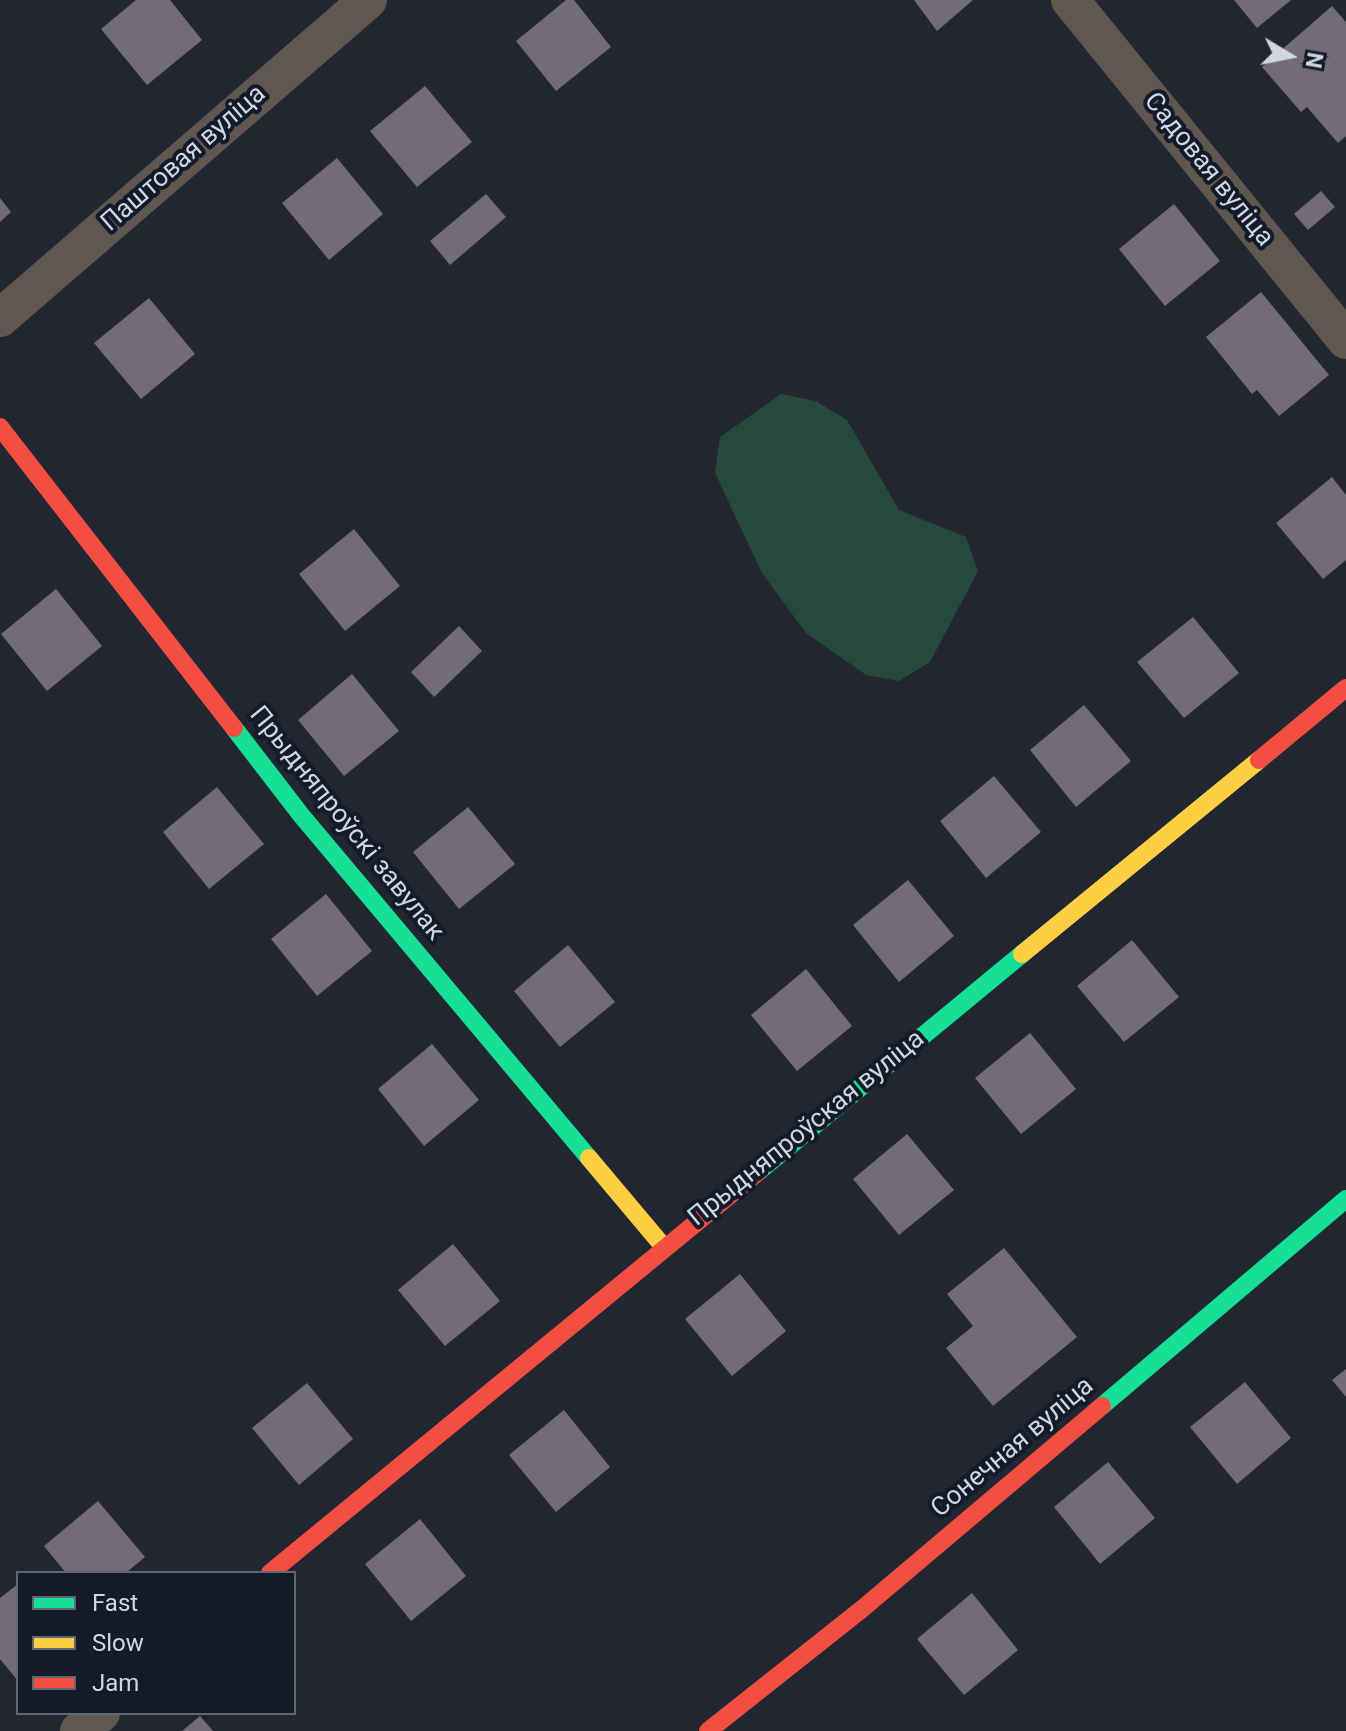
<!DOCTYPE html>
<meta charset="utf-8">
<style>
body{margin:0}
#map{position:relative;width:1346px;height:1731px;overflow:hidden;background:#222630;font-family:Roboto,sans-serif}
canvas{display:block}
.legend{position:absolute;left:16px;top:1571px;width:280px;height:144px;box-sizing:border-box;background:#131b2b;border:2px solid #5f6674;margin:0;padding:10px 14px;list-style:none;font-size:24px;color:#d1d6e2}
.legend li{display:flex;align-items:center;gap:16px;height:40px}
.legend b{width:40px;border:2px solid #5f6674}
.north{position:absolute;left:1250px;top:16px;width:80px;height:80px;-webkit-text-stroke:6px #131b2b;paint-order:stroke;rotate:100deg;font-size:22px;font-weight:700;line-height:32px;text-align:center;color:#d1d6e2}
.north::after{content:'';display:block;margin:auto;width:28px;height:36px;background:#d1d6e2;clip-path:polygon(50% 0,100% 100%,50% 72%,0 100%)}
</style>
<div id="map">
<canvas width="1346" height="1731"></canvas>
<ul class="legend">
<li><b style="height:10px;background:#16e098"></b>Fast</li>
<li><b style="height:10px;background:#ffcf43"></b>Slow</li>
<li><b style="height:10px;background:#f24e42"></b>Jam</li>
</ul>
<div class="north">N</div>
</div>
<script>
const ctx = document.querySelector('canvas').getContext('2d');
ctx.lineJoin = 'round';
function fillPath(path, color) {
  ctx.fillStyle = color;
  ctx.fill(path, 'evenodd');
}
function poly(rows) {
  const path = new Path2D();
  for (const r of rows) {
    path.moveTo(r[0], r[1]);
    for (let i = 2; i < r.length; i += 2) path.lineTo(r[i], r[i + 1]);
  }
  return path;
}
function stroke(path, color, width, dash) {
  ctx.strokeStyle = color;
  ctx.lineWidth = width;
  ctx.lineCap = dash ? 'butt' : 'round';
  ctx.setLineDash(dash || []);
  ctx.stroke(path);
}
function write(font, color, halo, rows, align = 'center') {
  ctx.font = font + ' Roboto,sans-serif';
  ctx.lineWidth = 8;
  ctx.setLineDash([]);
  ctx.textBaseline = 'middle';
  ctx.strokeStyle = halo;
  ctx.fillStyle = color;
  for (const [text, x, y, turn = 0] of rows) {
    ctx.save();
    ctx.translate(x, y);
    ctx.rotate((+turn || 0) * Math.PI / 180);
    ctx.textAlign = isNaN(turn) ? turn : align;
    if (halo) ctx.strokeText(text, 0, 0);
    ctx.fillText(text, 0, 0);
    ctx.restore();
  }
}
fillPath(poly([
 [781,394,816,401,847,420,899,510,966,537,978,571,930,662,899,681,866,675,806,633,762,573,715,473,720,437]
]), '#27493b');
fillPath(poly([
 [136,0,170,0,202,40,147,85,101,29],
 [566,0,574,0,611,47,556,91,516,41],
 [914,0,973,0,937,31],
 [1234,0,1291,0,1257,28],
 [1332,6,1346,22,1346,136,1338,143,1307,107,1301,112,1262,67],
 [425,86,472,142,417,187,370,131],
 [337,158,383,214,329,260,282,203],
 [1321,191,1335,207,1308,230,1294,214],
 [486,194,506,217,450,265,430,241],
 [0,198,11,212,0,222],
 [1174,204,1220,261,1165,306,1119,249],
 [1261,292,1329,375,1279,416,1257,390,1252,394,1206,337],
 [149,298,195,354,141,399,94,343],
 [1332,477,1346,495,1346,560,1323,579,1276,523],
 [354,529,400,586,345,631,299,574],
 [56,589,102,646,47,691,1,634],
 [1193,617,1239,673,1184,718,1137,662],
 [459,626,482,651,434,697,411,672],
 [352,674,399,731,344,776,298,720],
 [1084,705,1131,761,1076,807,1030,750],
 [994,776,1041,832,986,878,940,821],
 [217,787,264,844,209,889,163,832],
 [468,807,515,864,459,909,413,852],
 [908,880,954,936,899,982,853,925],
 [326,894,372,951,317,996,271,939],
 [1132,940,1179,997,1124,1042,1077,986],
 [568,945,615,1002,560,1047,514,991],
 [806,969,852,1026,797,1071,751,1015],
 [1030,1033,1076,1089,1021,1134,975,1078],
 [432,1044,479,1100,424,1146,378,1089],
 [907,1134,954,1190,899,1235,853,1179],
 [453,1244,500,1301,445,1346,398,1290],
 [1004,1248,1077,1337,993,1406,946,1348,973,1326,947,1294],
 [740,1274,786,1331,732,1376,685,1319],
 [1346,1369,1346,1397,1332,1380],
 [1245,1382,1291,1438,1237,1484,1190,1427],
 [307,1383,353,1439,299,1485,252,1428],
 [564,1410,610,1467,556,1512,509,1455],
 [1108,1462,1155,1518,1100,1564,1054,1507],
 [98,1501,145,1557,126,1573,66,1573,44,1546],
 [420,1519,466,1576,411,1621,365,1564],
 [18,1584,18,1681,0,1659,0,1598],
 [972,1593,1018,1650,964,1695,917,1639],
 [200,1716,213,1731,182,1731]
]), '#736c76');
stroke(poly([
 [1070,0,1346,340],
 [0,318,368,0],
 [79,1731,101,1713]
]), '#605750', 38);
stroke(poly([
 [234,728,301,815,589,1158],
 [758,1172,1022,954],
 [1102,1406,1346,1199]
]), '#16e098', 18);
stroke(poly([
 [1022,954,1259,760],
 [589,1158,663,1246]
]), '#ffcf43', 18);
stroke(poly([
 [0,427,234,728],
 [1259,760,1346,688],
 [270,1573,758,1172],
 [708,1731,862,1609,1102,1406]
]), '#f24e42', 18);
write('26px', '#d1d6e2', '#131b2b', [
 ["Паштовая вуліца",184,159,-41],
 ["Садовая вуліца",1208,170,51],
 ["Прыдняпроўскі завулак",346,824,51],
 ["Прыдняпроўская вуліца",807,1129,-39],
 ["Сонечная вуліца",1013,1448,-40]
]);
</script>
